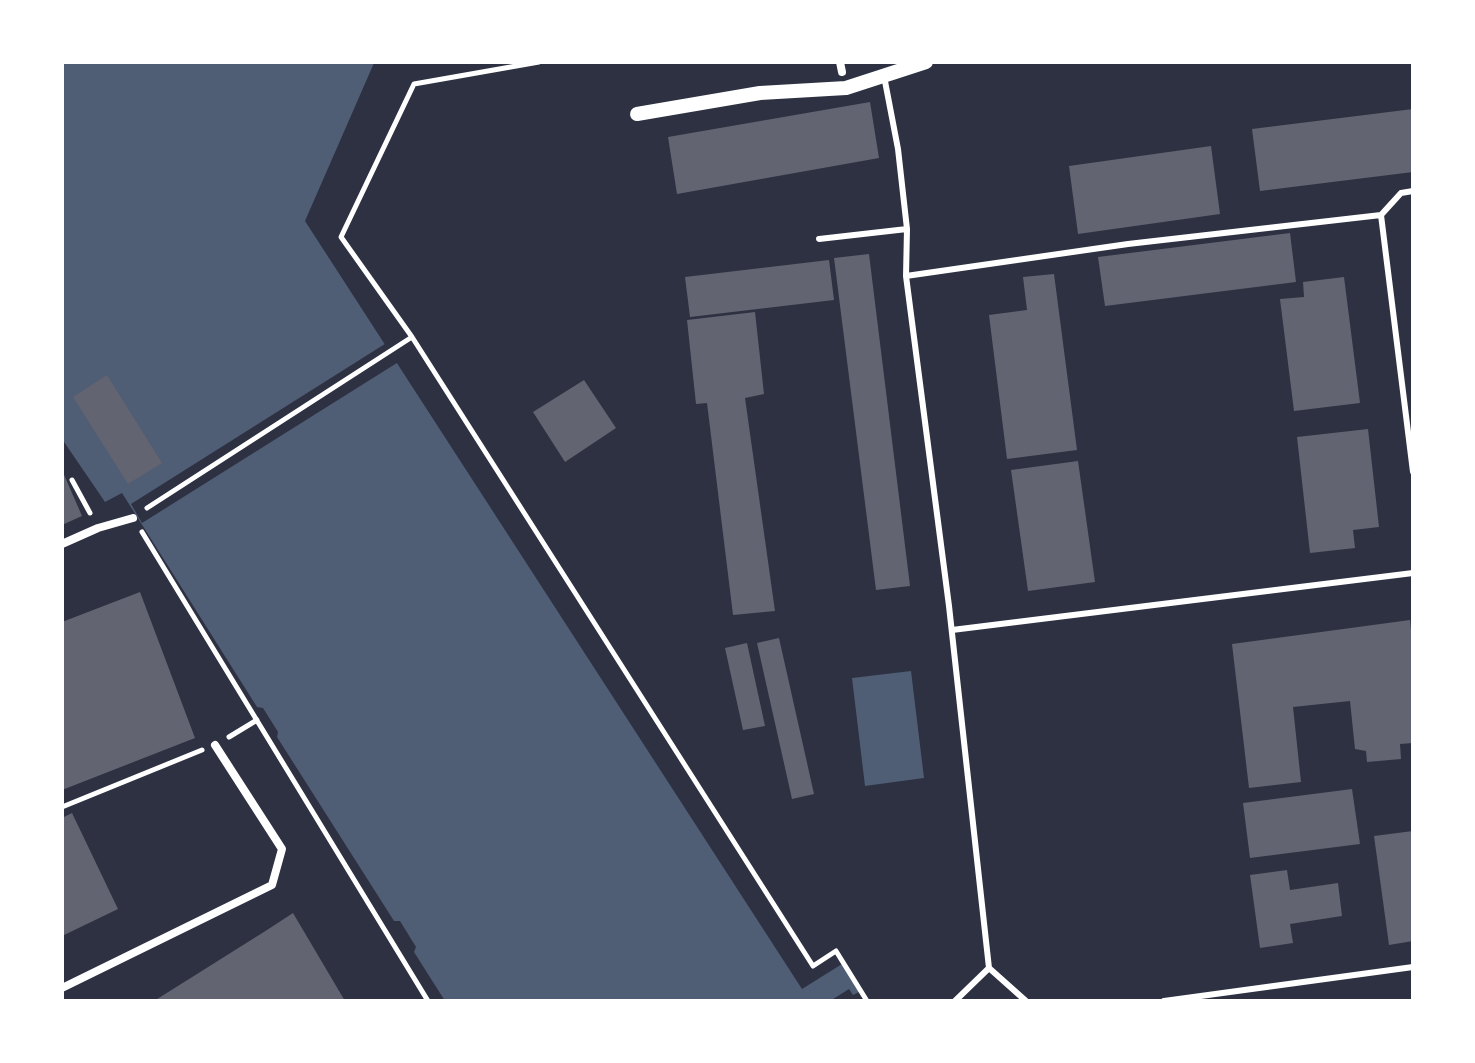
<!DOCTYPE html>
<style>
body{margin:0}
#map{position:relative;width:1475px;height:1063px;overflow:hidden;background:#2d3142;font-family:"DM Sans",sans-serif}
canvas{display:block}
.frame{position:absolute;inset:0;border:64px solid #fff;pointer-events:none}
</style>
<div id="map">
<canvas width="1475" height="1063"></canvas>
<div class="frame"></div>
</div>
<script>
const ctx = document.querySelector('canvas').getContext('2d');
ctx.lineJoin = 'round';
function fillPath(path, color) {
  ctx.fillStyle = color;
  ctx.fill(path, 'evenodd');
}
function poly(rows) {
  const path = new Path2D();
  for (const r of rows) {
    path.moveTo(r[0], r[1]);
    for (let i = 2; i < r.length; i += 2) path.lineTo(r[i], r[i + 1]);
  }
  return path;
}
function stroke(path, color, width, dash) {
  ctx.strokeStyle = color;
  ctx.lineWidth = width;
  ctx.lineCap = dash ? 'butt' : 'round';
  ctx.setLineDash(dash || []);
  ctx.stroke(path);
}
fillPath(poly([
 [62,62,380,62,374,63,305,221,802,989,842,964,859,992,853,995,849,989,830,1001,445,1001,414,952,416,947,400,921,394,921,277,737,278,732,263,708,257,707,122,493,105,502,62,439],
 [911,671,924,778,865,786,852,678]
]), '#4f5d75');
fillPath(poly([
 [388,342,400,361,142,523,131,504]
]), '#2d3142');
fillPath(poly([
 [870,102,879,158,677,194,668,137],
 [1413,109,1413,172,1260,191,1252,129],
 [1211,146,1220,214,1078,234,1069,166],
 [1290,233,1296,282,1105,306,1098,257],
 [869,254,910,586,876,590,834,258],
 [829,260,834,300,690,317,685,277],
 [1054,274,1077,450,1007,459,989,315,1027,310,1023,277],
 [1344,277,1360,403,1294,411,1280,299,1304,297,1303,282],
 [755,312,764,394,745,398,775,611,733,615,707,403,696,404,687,320],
 [107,375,162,463,128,484,73,397],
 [584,380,616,428,565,462,533,412],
 [1368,429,1379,527,1353,530,1355,548,1310,553,1297,437],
 [1078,461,1095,582,1028,591,1011,470],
 [62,470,82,516,62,525],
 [140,592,195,738,62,790,62,622],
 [1410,620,1413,649,1413,743,1400,744,1401,759,1367,762,1366,751,1355,749,1350,701,1293,707,1301,782,1249,788,1232,644],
 [779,638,814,794,792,799,757,643],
 [747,643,765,726,743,730,725,648],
 [1352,789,1360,844,1250,858,1243,803],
 [72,813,118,909,62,936,62,818],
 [1413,831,1413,941,1389,945,1374,836],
 [1287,870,1290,890,1338,883,1342,916,1290,924,1293,943,1260,948,1250,875],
 [293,913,345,1001,154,1001,267,930]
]), '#626471');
stroke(poly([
 [539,62,414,84,341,237,412,337,813,966,836,951,867,1001],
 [72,480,90,513],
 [147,508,412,337],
 [142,532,428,1001],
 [229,737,257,720],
 [62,807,202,750]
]), '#fff', 5);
stroke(poly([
 [884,76,898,149,907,229,906,276,949,606,989,968,1026,1001],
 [1381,215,1401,193,1413,191],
 [819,239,907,229],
 [906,276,1128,244,1381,215,1413,472],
 [952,630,1413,573],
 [955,1001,989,968],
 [1164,1001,1413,967]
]), '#fff', 6);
stroke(poly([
 [840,62,842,72],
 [62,544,98,528,133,518],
 [62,988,272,885,282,849,215,745]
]), '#fff', 8);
stroke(poly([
 [637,114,760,93,846,88,926,62]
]), '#fff', 14);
</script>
